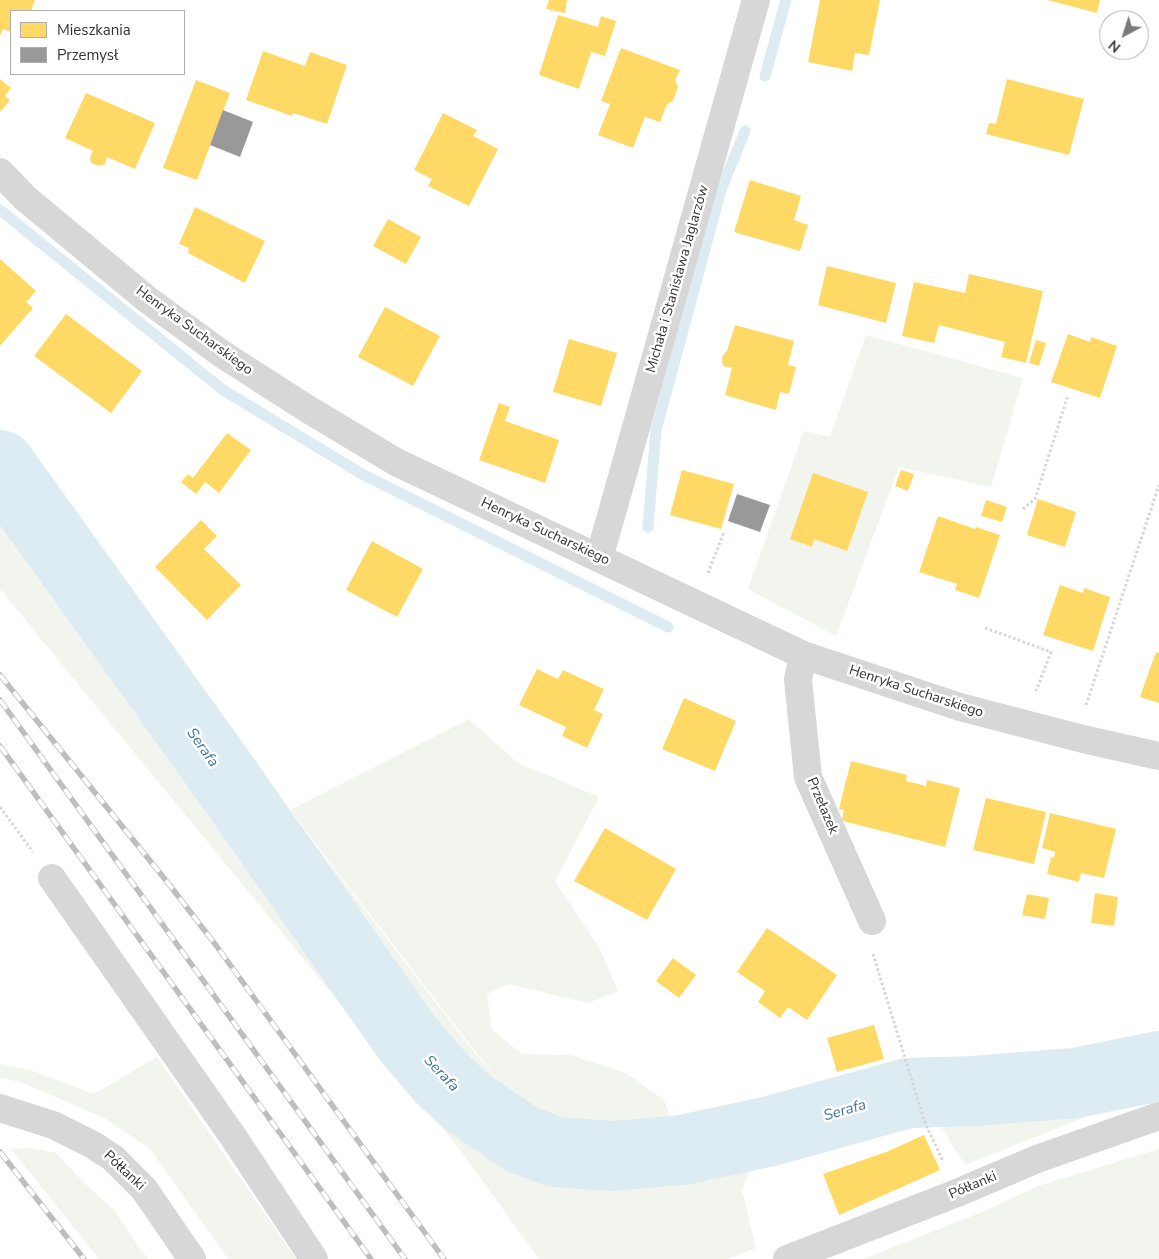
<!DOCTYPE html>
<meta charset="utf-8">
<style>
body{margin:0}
#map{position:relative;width:1159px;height:1259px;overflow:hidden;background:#fff;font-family:"Nunito Sans",sans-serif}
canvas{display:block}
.legend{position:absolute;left:10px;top:10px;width:175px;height:65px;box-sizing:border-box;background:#fff;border:1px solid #adadad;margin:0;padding:6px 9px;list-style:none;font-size:15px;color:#333}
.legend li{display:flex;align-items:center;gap:10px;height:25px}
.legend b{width:25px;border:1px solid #adadad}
.north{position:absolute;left:1099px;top:10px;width:50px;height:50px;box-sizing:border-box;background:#fff;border:1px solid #adadad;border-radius:50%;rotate:220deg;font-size:14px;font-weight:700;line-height:20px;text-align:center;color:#333}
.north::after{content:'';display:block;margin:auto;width:18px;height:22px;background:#7a7a7a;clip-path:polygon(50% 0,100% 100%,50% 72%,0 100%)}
</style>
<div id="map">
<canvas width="1159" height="1259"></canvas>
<ul class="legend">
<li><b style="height:14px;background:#ffd966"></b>Mieszkania</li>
<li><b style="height:14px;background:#999"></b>Przemysł</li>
</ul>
<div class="north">N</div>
</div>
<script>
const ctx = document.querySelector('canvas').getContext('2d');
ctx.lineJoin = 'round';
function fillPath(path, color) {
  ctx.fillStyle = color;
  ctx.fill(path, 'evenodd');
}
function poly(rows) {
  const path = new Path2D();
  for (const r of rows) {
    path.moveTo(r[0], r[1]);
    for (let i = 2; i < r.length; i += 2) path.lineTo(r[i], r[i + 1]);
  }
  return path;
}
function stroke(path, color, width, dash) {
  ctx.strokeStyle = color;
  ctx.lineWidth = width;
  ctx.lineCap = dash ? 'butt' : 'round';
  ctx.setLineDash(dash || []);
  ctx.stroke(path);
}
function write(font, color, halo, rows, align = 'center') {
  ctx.font = font + ' "Nunito Sans",sans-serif';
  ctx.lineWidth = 5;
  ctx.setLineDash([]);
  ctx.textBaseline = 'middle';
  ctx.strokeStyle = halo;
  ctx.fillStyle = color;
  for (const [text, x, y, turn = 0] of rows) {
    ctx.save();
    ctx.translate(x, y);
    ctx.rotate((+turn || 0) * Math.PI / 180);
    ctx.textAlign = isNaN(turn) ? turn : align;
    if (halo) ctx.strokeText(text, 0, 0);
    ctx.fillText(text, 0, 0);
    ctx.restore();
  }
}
fillPath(poly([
 [866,335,1023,378,991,487,899,467,836,636,748,589,804,431,830,437],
 [0,432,466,1042,515,1101,467,1041,290,810,469,719,518,763,599,797,555,881,599,947,618,991,588,1003,509,984,487,994,492,1030,522,1054,570,1055,626,1073,664,1100,672,1123,907,1064,994,1054,1088,1054,1159,1038,1159,1092,1128,1100,965,1165,934,1116,899,1119,771,1155,754,1158,742,1190,756,1248,728,1259,539,1259,457,1146,0,589],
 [157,1057,296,1259,228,1259,150,1149,106,1119,21,1082,0,1078,0,1064,30,1070,94,1094],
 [31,1148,56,1153,84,1183,114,1210,140,1249,149,1259,99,1259,11,1149],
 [1159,1149,1159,1259,864,1259,982,1212,1038,1186]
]), '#f1f5ed');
fillPath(poly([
 [0,0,35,0,31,11,11,11,11,32,3,29,0,36],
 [549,0,567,0,565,13,546,9],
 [820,0,880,0,869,55,855,53,852,71,808,62],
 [1047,0,1100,0,1097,13],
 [558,15,598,27,601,16,616,21,605,56,591,52,579,89,539,75],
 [621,48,680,70,675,80,678,87,673,101,667,104,660,122,645,117,633,148,598,135,610,104,601,101],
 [263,51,305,66,310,52,347,65,327,124,293,113,292,116,246,100],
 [0,79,11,88,5,96,10,100,0,112],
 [1007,79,1084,99,1069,155,986,134,989,123,996,124],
 [196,80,230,93,197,180,163,168],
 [86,93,155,123,135,169,107,157,105,164,99,166,91,163,90,158,93,151,65,138],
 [443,113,477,130,473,136,498,149,469,206,428,186,432,179,414,170],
 [750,180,801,196,794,220,808,225,800,251,734,232],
 [195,207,265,241,245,283,188,253,189,248,179,244],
 [388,219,421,237,406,264,373,246],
 [0,259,36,291,26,302,33,308,0,346],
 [827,266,896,283,886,323,818,305],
 [969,274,1043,291,1026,363,1001,357,1005,342,939,325,934,343,902,336,914,282,965,293],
 [385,307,440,336,413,386,358,357],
 [66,314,142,371,111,413,34,356],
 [735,325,794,341,788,365,796,367,789,394,780,392,776,410,725,395,732,368,723,366,722,360,723,355,727,351],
 [1068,334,1090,342,1091,337,1117,346,1100,398,1051,382],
 [569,339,617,353,601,406,553,392],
 [1036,340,1046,343,1039,366,1029,363],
 [499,403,510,407,505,421,559,440,545,483,479,460],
 [227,433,251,450,219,493,205,482,196,494,181,482,188,474,193,478],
 [682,470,734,484,721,529,670,515],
 [901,470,914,474,908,491,895,486],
 [813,473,868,492,847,551,814,539,812,547,790,539],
 [1038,499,1076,512,1065,547,1027,535],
 [986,500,1007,507,1002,522,981,516],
 [938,516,975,529,976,527,1000,535,979,598,955,590,957,584,919,572],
 [201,520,217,536,204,549,241,585,207,620,155,567],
 [372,541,423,569,397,617,346,590],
 [1060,585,1083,593,1084,588,1110,597,1093,651,1043,635],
 [1156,652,1159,653,1159,703,1140,697],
 [537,669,558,679,563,670,604,689,594,710,603,714,587,748,562,736,566,727,519,705],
 [684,698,736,721,715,771,662,749],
 [851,761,907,775,906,781,926,786,927,780,960,788,945,847,843,821,842,819,844,810,839,809],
 [986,798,1046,812,1034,864,973,850],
 [1050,813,1116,829,1104,878,1081,873,1079,882,1047,874,1051,857,1054,858,1055,852,1042,848],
 [605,828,676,869,647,920,574,881],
 [1095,893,1118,897,1114,926,1091,923],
 [1027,894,1049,898,1045,919,1022,915],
 [767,928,837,975,807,1020,788,1007,780,1018,758,1002,765,991,737,972],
 [673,958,696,975,679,998,656,981],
 [874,1025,884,1059,837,1072,827,1038],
 [924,1135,940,1170,839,1215,823,1174,886,1152]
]), '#ffd966');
fillPath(poly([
 [223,110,253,122,240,157,210,145],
 [737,494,770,505,760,532,728,521]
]), '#999');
stroke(poly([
 [765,76,786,0],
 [0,210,223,390,362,474,668,627],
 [648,527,656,430,721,190,745,131]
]), '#ddebf3', 11);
stroke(poly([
 [0,465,217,767,407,1038,442,1079,467,1102,521,1139,555,1152,613,1156,682,1150,771,1131,908,1093,974,1091,1075,1083,1159,1066]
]), '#ddebf3', 70);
stroke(poly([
 [1023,509,1035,499,1068,395],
 [708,573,724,532],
 [985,628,1051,652,1036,691],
 [1086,705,1159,485],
 [0,807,33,852],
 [873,954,925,1123,943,1161]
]), '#d6d6d6', 3, [2.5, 2.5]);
stroke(poly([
 [0,172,25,198,148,300,222,354,306,408,396,462,803,655,960,707,1083,739,1159,756],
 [599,557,608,527,756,0],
 [803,655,798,680,808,777,872,921],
 [52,878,232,1135,314,1259],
 [0,1108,53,1125,93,1145,113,1158,144,1189,192,1259],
 [787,1259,957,1193,1037,1159,1159,1116]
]), '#d7d7d7', 28);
const rail = poly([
 [0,675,168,883,215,944,444,1259],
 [0,700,405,1259],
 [0,746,371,1259],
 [0,1152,84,1259]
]);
stroke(rail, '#bebebe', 5.5);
stroke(rail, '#fff', 4, [11]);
write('14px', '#333', '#fff', [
 ["Michała i Stanisława Jaglarzów",678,279,-74],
 ["Henryka Sucharskiego",194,331,36],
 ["Henryka Sucharskiego",545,532,25],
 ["Henryka Sucharskiego",916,692,18],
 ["Przełazek",822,806,67],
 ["Półłanki",124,1171,43],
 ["Półłanki",973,1186,-23]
]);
write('italic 15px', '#3f7597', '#fff', [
 ["Serafa",202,748,55],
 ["Serafa",441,1074,47],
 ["Serafa",845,1111,-16]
]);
</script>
